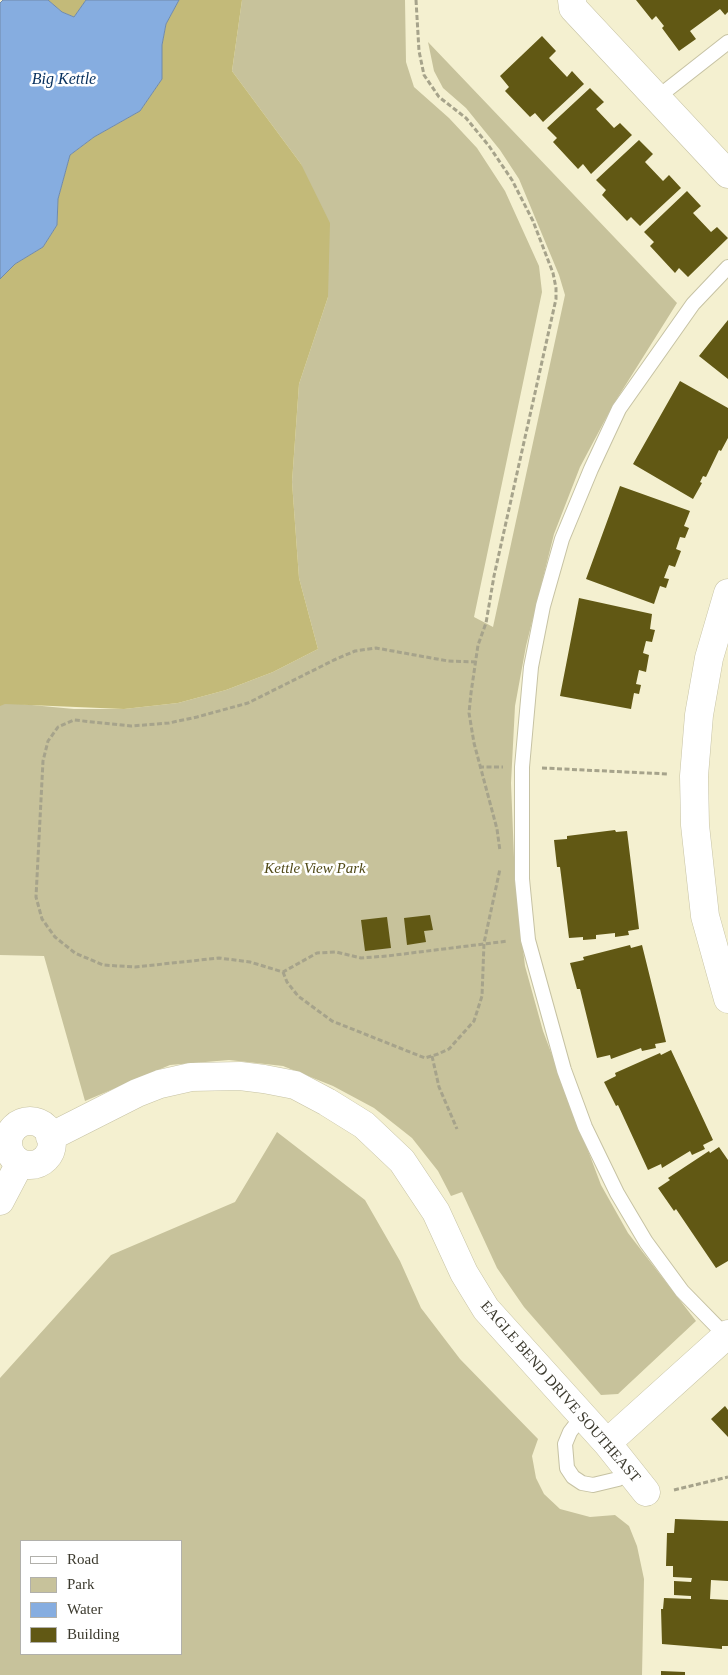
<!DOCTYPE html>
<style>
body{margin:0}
#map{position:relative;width:728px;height:1675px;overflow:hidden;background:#f4f0d0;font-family:"Times New Roman",serif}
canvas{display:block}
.legend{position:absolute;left:20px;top:1540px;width:162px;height:115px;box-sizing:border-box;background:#fff;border:1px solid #b1b0ab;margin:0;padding:6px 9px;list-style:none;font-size:15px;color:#3b392d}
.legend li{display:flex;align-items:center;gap:10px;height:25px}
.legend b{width:25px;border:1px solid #b1b0ab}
</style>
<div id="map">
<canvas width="728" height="1675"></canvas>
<ul class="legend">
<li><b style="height:6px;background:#fff"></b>Road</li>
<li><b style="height:14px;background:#c7c29b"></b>Park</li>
<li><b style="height:14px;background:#86ade0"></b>Water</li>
<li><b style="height:14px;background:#615814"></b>Building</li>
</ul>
</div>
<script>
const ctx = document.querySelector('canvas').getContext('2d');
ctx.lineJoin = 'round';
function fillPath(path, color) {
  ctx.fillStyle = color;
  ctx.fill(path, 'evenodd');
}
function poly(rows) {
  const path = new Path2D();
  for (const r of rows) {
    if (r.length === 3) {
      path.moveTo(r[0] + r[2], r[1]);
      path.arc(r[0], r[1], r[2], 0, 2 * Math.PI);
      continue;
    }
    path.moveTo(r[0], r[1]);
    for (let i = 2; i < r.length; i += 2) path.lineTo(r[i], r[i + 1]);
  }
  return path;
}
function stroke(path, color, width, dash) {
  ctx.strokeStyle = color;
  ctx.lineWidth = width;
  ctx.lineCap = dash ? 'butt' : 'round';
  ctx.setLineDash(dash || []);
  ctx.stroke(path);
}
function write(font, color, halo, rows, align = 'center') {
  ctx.font = font + ' "Times New Roman",serif';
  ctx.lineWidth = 5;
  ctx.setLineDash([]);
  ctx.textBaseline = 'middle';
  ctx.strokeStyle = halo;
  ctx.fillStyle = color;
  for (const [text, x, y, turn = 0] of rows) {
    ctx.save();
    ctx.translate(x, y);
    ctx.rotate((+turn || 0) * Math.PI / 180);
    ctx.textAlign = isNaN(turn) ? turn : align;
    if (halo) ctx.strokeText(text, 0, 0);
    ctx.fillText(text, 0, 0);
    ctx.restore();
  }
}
fillPath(poly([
 [242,0,405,0,406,62,414,87,449,118,477,148,505,191,539,266,542,292,474,617,493,627,565,295,559,275,519,179,500,150,466,108,443,88,434,71,428,42,677,303,613,405,580,467,554,534,526,646,515,706,511,783,515,882,525,966,543,1031,601,1185,628,1233,696,1321,618,1394,601,1395,524,1307,497,1268,462,1192,451,1196,438,1171,412,1138,374,1108,333,1086,283,1066,229,1060,170,1065,85,1101,44,956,0,955,0,702,74,709,124,709,178,703,226,690,273,672,318,649,299,578,292,482,299,384,328,297,301,164,232,71],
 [277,1132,365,1200,400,1261,421,1308,460,1359,538,1439,532,1456,536,1478,544,1494,560,1509,590,1517,615,1515,629,1526,637,1546,644,1579,642,1675,0,1675,0,1378,111,1255,235,1202],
 [21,1541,181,1541,181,1654,21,1654]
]), '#c7c29b');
fillPath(poly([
 [48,0,86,0,74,17,62,12],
 [179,0,242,0,232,71,301,164,330,223,328,297,299,384,292,482,299,578,318,649,273,672,226,690,178,703,124,709,5,704,0,706,0,279,15,264,43,247,57,225,58,199,70,155,94,137,140,111,162,79,162,45,166,24]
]), '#c3ba79');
const water = poly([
 [3,0,48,0,62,12,74,17,86,0,179,0,166,24,162,45,162,79,140,111,94,137,70,155,58,199,57,225,43,247,15,264,0,279,0,3,3,0]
]);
fillPath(water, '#86ade0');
stroke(water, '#708aaa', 1);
fillPath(poly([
 [636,0,728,0,728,12,725,15,720,9,690,31,696,39,679,51,662,28,664,26,656,16,652,20],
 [542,36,556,51,549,58,567,77,572,71,584,84,543,122,535,113,530,117,505,91,509,87,500,76],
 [590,88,604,102,596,109,614,128,620,123,632,135,591,174,583,164,578,169,553,142,557,138,547,128],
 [639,140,653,154,645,162,663,181,669,175,681,188,640,226,631,217,627,221,602,195,606,190,596,180],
 [687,191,701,206,693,213,711,232,717,227,728,238,688,277,679,268,675,273,650,246,654,242,644,232],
 [728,320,728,379,699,356],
 [680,381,728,408,728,438,721,451,719,450,706,477,703,476,700,482,702,483,693,499,633,464],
 [620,486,690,511,684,526,689,528,685,538,680,537,676,549,681,551,675,567,669,565,664,578,669,579,666,588,660,586,654,604,586,579],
 [579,598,652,614,650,629,655,630,652,642,646,641,643,653,649,655,646,672,639,670,636,684,641,685,639,694,634,693,631,709,560,696],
 [615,830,616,832,627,831,639,929,628,931,629,935,615,937,615,933,596,935,596,939,583,940,583,937,569,938,560,867,557,867,554,840,567,839,567,836],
 [430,915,433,930,424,931,426,942,407,945,404,918],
 [387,917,391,948,365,951,361,920],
 [630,945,631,948,642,945,666,1042,655,1044,656,1048,642,1051,641,1048,611,1059,610,1055,597,1058,580,989,577,989,570,963,584,960,583,957],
 [671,1050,713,1140,703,1145,705,1149,692,1155,690,1151,662,1168,661,1164,648,1170,618,1105,616,1106,604,1082,616,1076,615,1073,660,1053,661,1055],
 [719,1147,728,1160,728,1261,716,1268,676,1209,674,1211,658,1188,670,1180,668,1178,709,1151,710,1153],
 [725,1406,728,1410,728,1437,711,1419],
 [675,1519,728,1521,728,1581,711,1580,710,1599,728,1600,728,1646,722,1646,722,1649,662,1644,661,1609,663,1609,664,1598,691,1599,691,1596,674,1595,674,1581,691,1582,692,1578,673,1577,673,1566,666,1566,667,1533,674,1533],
 [661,1671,685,1672,685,1675,661,1675]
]), '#615814');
const lane = poly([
 [658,97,728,42],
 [726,1336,682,1291,646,1242,617,1193,585,1127,564,1070,528,940,522,879,522,767,531,667,543,606,562,539,591,469,619,409,693,304,728,267],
 [583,1415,570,1432,565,1444,567,1468,573,1477,582,1483,593,1485,618,1479,630,1472]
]);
const street = poly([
 [572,0,573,8,728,174],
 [30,1143,22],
 [50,1137,137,1093,160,1084,191,1077,240,1076,264,1079,295,1085,327,1102,364,1125,402,1161,436,1212,464,1273,486,1309,607,1443,646,1492],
 [0,1201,20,1163],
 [607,1443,728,1334]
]);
const secondary = poly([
 [728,593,709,658,699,715,694,776,695,825,705,916,728,999]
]);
stroke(lane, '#c6c2a3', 16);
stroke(street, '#c6c2a3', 29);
stroke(secondary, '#c6c2a3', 29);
stroke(poly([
 [416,0,419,51,424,75,439,97,466,118,489,146,512,180,533,221,553,273,556,288,556,299,494,576,486,623,478,645,471,693,469,713,474,743,497,829,500,851],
 [476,662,448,661,376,648,355,651,334,660,248,703,197,717,169,723,131,726,74,720,58,727,48,741,43,761,36,897,42,919,55,937,75,953,103,965,135,967,219,958,250,962,283,972,317,953,336,952,361,958,387,956,508,941],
 [479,767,503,767],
 [542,768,668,774],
 [283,972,287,982,298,996,332,1021,425,1058,438,1054,449,1049,474,1021,482,996,484,943,500,869],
 [432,1056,439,1087,457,1129],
 [674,1490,728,1477]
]), '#a6a38b', 3, [5, 2.5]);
stroke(lane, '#fff', 14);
stroke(street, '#fff', 28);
stroke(secondary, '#fff', 28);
write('italic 15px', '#504917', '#fff', [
 ["Kettle View Park",315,869]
]);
write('15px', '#3b392d', '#fff', [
 ["EAGLE BEND DRIVE SOUTHEAST",560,1392,49]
]);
write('italic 16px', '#07305e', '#fff', [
 ["Big Kettle",64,80]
]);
</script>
